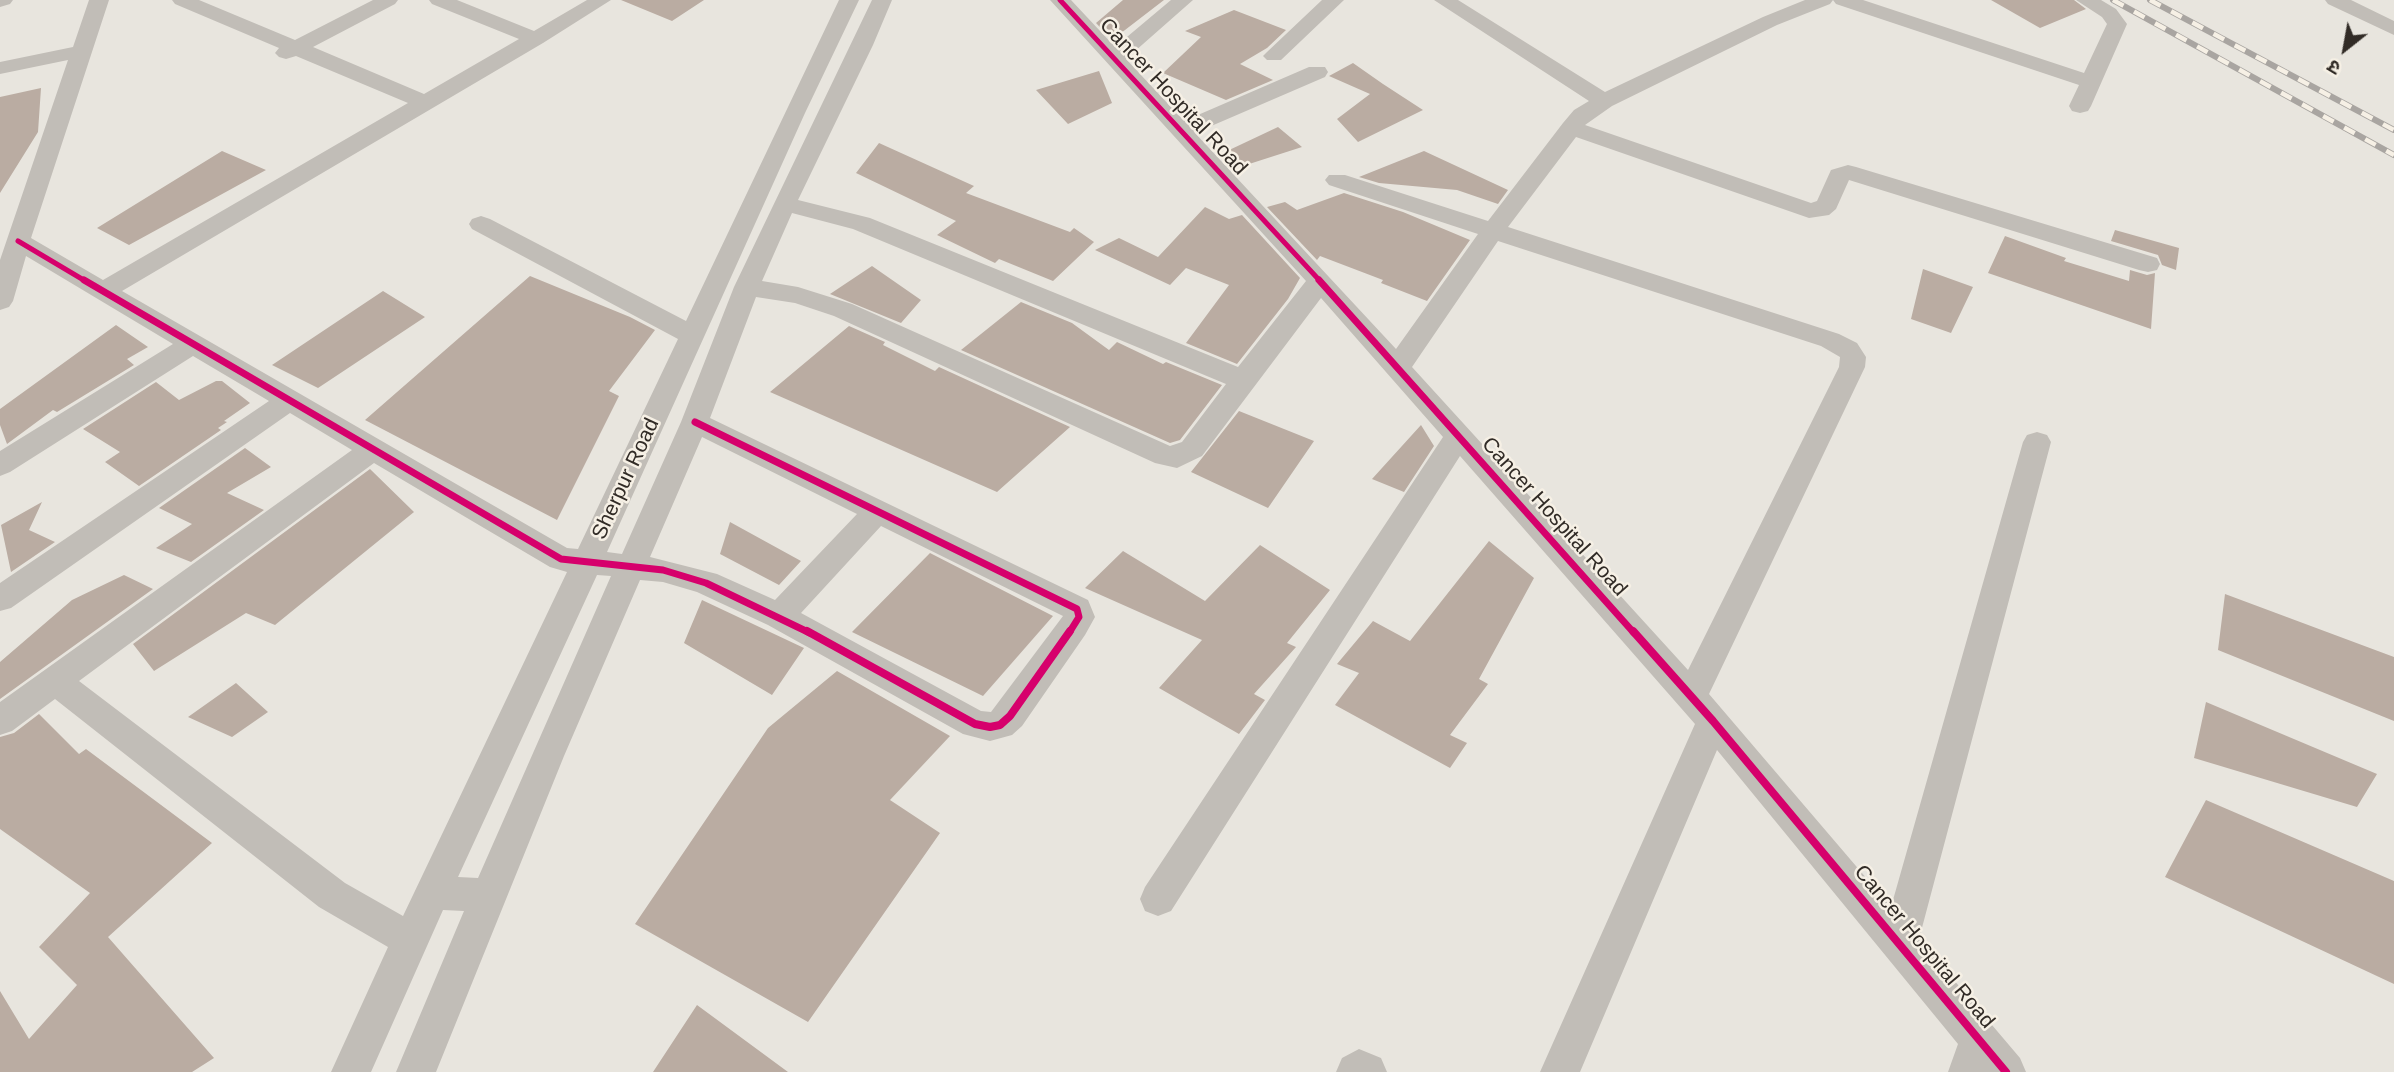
<!DOCTYPE html>
<meta charset="utf-8">
<style>
body{margin:0}
#map{position:relative;width:2394px;height:1072px;overflow:hidden;background:#e8e5de;font-family:Arial,"Noto Sans Devanagari",sans-serif}
canvas{display:block}
.north{position:absolute;left:2310px;top:14px;width:70px;height:70px;-webkit-text-stroke:5px #f6f0e5;paint-order:stroke;rotate:211deg;font-size:19px;font-weight:700;line-height:28px;text-align:center;color:#312b26}
.north::after{content:'';display:block;margin:auto;width:24px;height:32px;background:#312b26;clip-path:polygon(50% 0,100% 100%,50% 72%,0 100%)}
</style>
<div id="map">
<canvas width="2394" height="1072"></canvas>
<div class="north">उ</div>
</div>
<script>
const ctx = document.querySelector('canvas').getContext('2d');
ctx.lineJoin = 'round';
function fillPath(path, color) {
  ctx.fillStyle = color;
  ctx.fill(path, 'evenodd');
}
function poly(rows) {
  const path = new Path2D();
  for (const r of rows) {
    path.moveTo(r[0], r[1]);
    for (let i = 2; i < r.length; i += 2) path.lineTo(r[i], r[i + 1]);
  }
  return path;
}
function stroke(path, color, width, dash) {
  ctx.strokeStyle = color;
  ctx.lineWidth = width;
  ctx.lineCap = dash ? 'butt' : 'round';
  ctx.setLineDash(dash || []);
  ctx.stroke(path);
}
function write(font, color, halo, rows, align = 'center') {
  ctx.font = font + ' Arial,sans-serif';
  ctx.lineWidth = 5;
  ctx.setLineDash([]);
  ctx.textBaseline = 'middle';
  ctx.strokeStyle = halo;
  ctx.fillStyle = color;
  for (const [text, x, y, turn = 0] of rows) {
    ctx.save();
    ctx.translate(x, y);
    ctx.rotate((+turn || 0) * Math.PI / 180);
    ctx.textAlign = isNaN(turn) ? turn : align;
    if (halo) ctx.strokeText(text, 0, 0);
    ctx.fillText(text, 0, 0);
    ctx.restore();
  }
}
fillPath(poly([
 [621,0,704,0,672,21],
 [1123,0,1164,0,1112,40,1096,23],
 [1991,0,2074,0,2086,9,2040,28],
 [1234,10,1286,30,1267,48,1240,64,1273,80,1226,100,1163,73,1201,37,1185,31],
 [1353,63,1383,84,1423,110,1358,142,1337,119,1370,94,1329,76],
 [1099,71,1112,103,1068,124,1036,90],
 [41,88,38,132,0,193,0,97],
 [1278,127,1302,147,1246,165,1225,152],
 [879,143,974,186,966,193,1070,232,1074,228,1094,242,1053,281,999,259,995,263,937,235,956,221,856,173],
 [222,151,266,170,129,245,97,228],
 [1424,151,1508,190,1498,204,1457,190,1379,183,1359,177],
 [1344,193,1403,212,1470,240,1427,301,1381,283,1383,280,1320,256,1317,260,1267,207,1285,202,1297,210],
 [1205,207,1229,219,1242,215,1300,278,1288,299,1237,364,1186,343,1229,285,1186,268,1170,285,1095,250,1119,238,1158,257],
 [2115,230,2179,248,2176,270,2162,265,2158,255,2111,241],
 [2005,236,2066,258,2064,261,2129,281,2130,270,2147,275,2155,273,2151,329,1988,273],
 [872,266,921,300,901,323,830,294],
 [1923,269,1973,287,1951,333,1911,319],
 [530,276,630,317,655,330,609,391,619,396,557,520,365,420],
 [383,291,425,317,318,388,272,365],
 [1021,302,1072,323,1109,350,1117,342,1163,364,1166,362,1222,385,1180,440,1170,443,961,350],
 [116,325,148,347,127,359,134,365,57,412,53,410,7,444,0,425,0,409],
 [849,326,885,342,883,345,935,371,939,367,1070,427,997,492,770,392],
 [216,381,222,381,250,403,224,421,227,422,218,428,221,430,139,486,105,462,120,452,83,429,156,382,179,400],
 [1239,411,1314,441,1268,508,1191,472],
 [1421,425,1434,446,1404,492,1372,479],
 [245,448,271,467,227,493,264,510,191,562,156,548,192,524,159,508],
 [370,469,414,512,275,625,246,613,154,671,133,644],
 [42,502,29,530,55,542,11,572,1,525],
 [730,522,801,561,779,585,720,554],
 [1489,541,1534,578,1479,679,1488,684,1450,735,1467,743,1450,768,1335,705,1359,673,1337,664,1373,621,1410,641],
 [1260,545,1330,590,1287,643,1296,647,1254,694,1265,700,1239,734,1159,688,1202,640,1085,588,1123,551,1205,601],
 [930,553,1053,616,983,696,852,632],
 [124,575,153,589,0,699,0,662,72,600],
 [2225,594,2394,657,2394,721,2218,650],
 [702,600,804,648,772,695,684,643],
 [837,671,950,736,890,800,940,833,808,1022,635,924,768,728],
 [236,683,268,712,232,737,188,717],
 [2206,702,2377,774,2357,807,2194,758],
 [39,714,79,754,86,749,212,843,108,937,214,1058,192,1072,0,1072,0,991,29,1039,77,985,39,947,90,893,0,829,0,737,14,733],
 [2206,800,2394,881,2394,984,2165,877],
 [697,1005,788,1072,653,1072]
]), '#baaca2');
fillPath(poly([
 [0,0,13,0,10,4,0,7,0,0],
 [89,0,109,0,31,238,103,280,408,103,296,56,286,59,279,57,275,53,279,48,175,4,172,0,199,0,295,40,373,0,398,0,395,4,313,47,424,94,519,39,432,4,429,0,457,0,534,31,587,0,611,0,543,43,122,291,567,548,578,549,678,339,472,229,469,224,472,219,481,216,490,219,686,321,839,0,859,0,805,113,607,552,622,554,681,422,734,287,872,0,892,0,873,45,798,200,870,218,1238,367,1306,281,1050,0,1071,0,1115,47,1171,0,1193,0,1126,59,1184,121,1309,67,1325,67,1328,72,1325,77,1195,133,1396,349,1478,234,1329,185,1325,180,1329,175,1345,175,1488,221,1563,123,1574,110,1589,101,1434,0,1458,0,1605,92,1763,17,1805,0,1863,0,2084,73,2107,24,2102,17,2076,0,2101,0,2116,9,2127,24,2091,106,2088,111,2080,113,2072,111,2069,106,2079,85,1836,4,1833,0,1830,4,1777,25,1612,106,1585,125,1811,203,1817,201,1831,170,1848,165,1856,167,2157,258,2160,264,2157,270,2148,272,2139,270,1849,180,1836,209,1829,215,1809,218,1576,137,1508,227,1839,334,1857,343,1866,357,1865,367,1709,694,1891,907,2023,442,2027,435,2037,432,2047,435,2051,442,1919,939,2020,1058,2026,1072,1948,1072,1958,1044,1717,750,1580,1072,1540,1072,1695,724,1460,456,1171,911,1158,916,1145,911,1140,899,1145,887,1443,437,1321,298,1202,456,1177,468,1155,463,834,316,795,303,756,297,710,418,1088,600,1095,617,1085,635,1022,726,1012,735,990,741,963,734,768,625,697,592,663,582,640,580,564,756,436,1072,396,1072,464,911,443,910,371,1072,331,1072,388,947,319,907,55,699,12,731,0,735,0,702,352,450,290,413,11,608,0,611,0,583,269,401,193,356,10,472,0,476,0,451,173,344,26,256,13,301,9,307,0,310,0,260,68,60,0,74,0,62,73,47,89,0],
 [792,213,853,229,1226,384,1182,442,1170,446,852,304,798,287,762,281,792,213],
 [1498,241,1821,346,1840,357,1839,367,1688,670,1412,367,1498,241],
 [702,437,857,514,775,600,717,574,650,557,702,437],
 [374,463,550,567,567,572,403,916,345,883,79,681,374,463],
 [881,526,1063,616,991,712,981,711,801,613,881,526],
 [597,575,611,576,478,878,458,877,597,575],
 [1322,0,1344,0,1281,60,1267,60,1263,56,1267,52,1322,0],
 [2325,0,2351,0,2394,21,2394,35,2328,4,2325,0],
 [1359,1049,1381,1058,1387,1072,1336,1072,1342,1058,1359,1049]
]), '#c1bdb7');
const rail = poly([
 [2113,0,2394,155],
 [2150,0,2394,130]
]);
stroke(rail, '#a9a5a1', 6);
stroke(rail, '#f6f0e5', 4.5, [12]);
stroke(poly([
 [1060,0,1321,282],
 [18,241,87,282]
]), '#d6006c', 5);
stroke(poly([
 [84,280,561,559,663,570,706,583,810,633],
 [1319,280,1634,633],
 [695,422,1077,609,1079,617,1069,633]
]), '#d6006c', 7);
stroke(poly([
 [807,631,975,724,990,727,1000,725,1010,716,1070,631],
 [1633,631,1713,721,2006,1072]
]), '#d6006c', 8);
write('21px', '#312b26', '#f6f0e5', [
 ["Cancer Hospital Road",1173,97,47],
 ["Sherpur Road",626,479,-65],
 ["Cancer Hospital Road",1554,517,48],
 ["Cancer Hospital Road",1924,947,50]
]);
</script>
